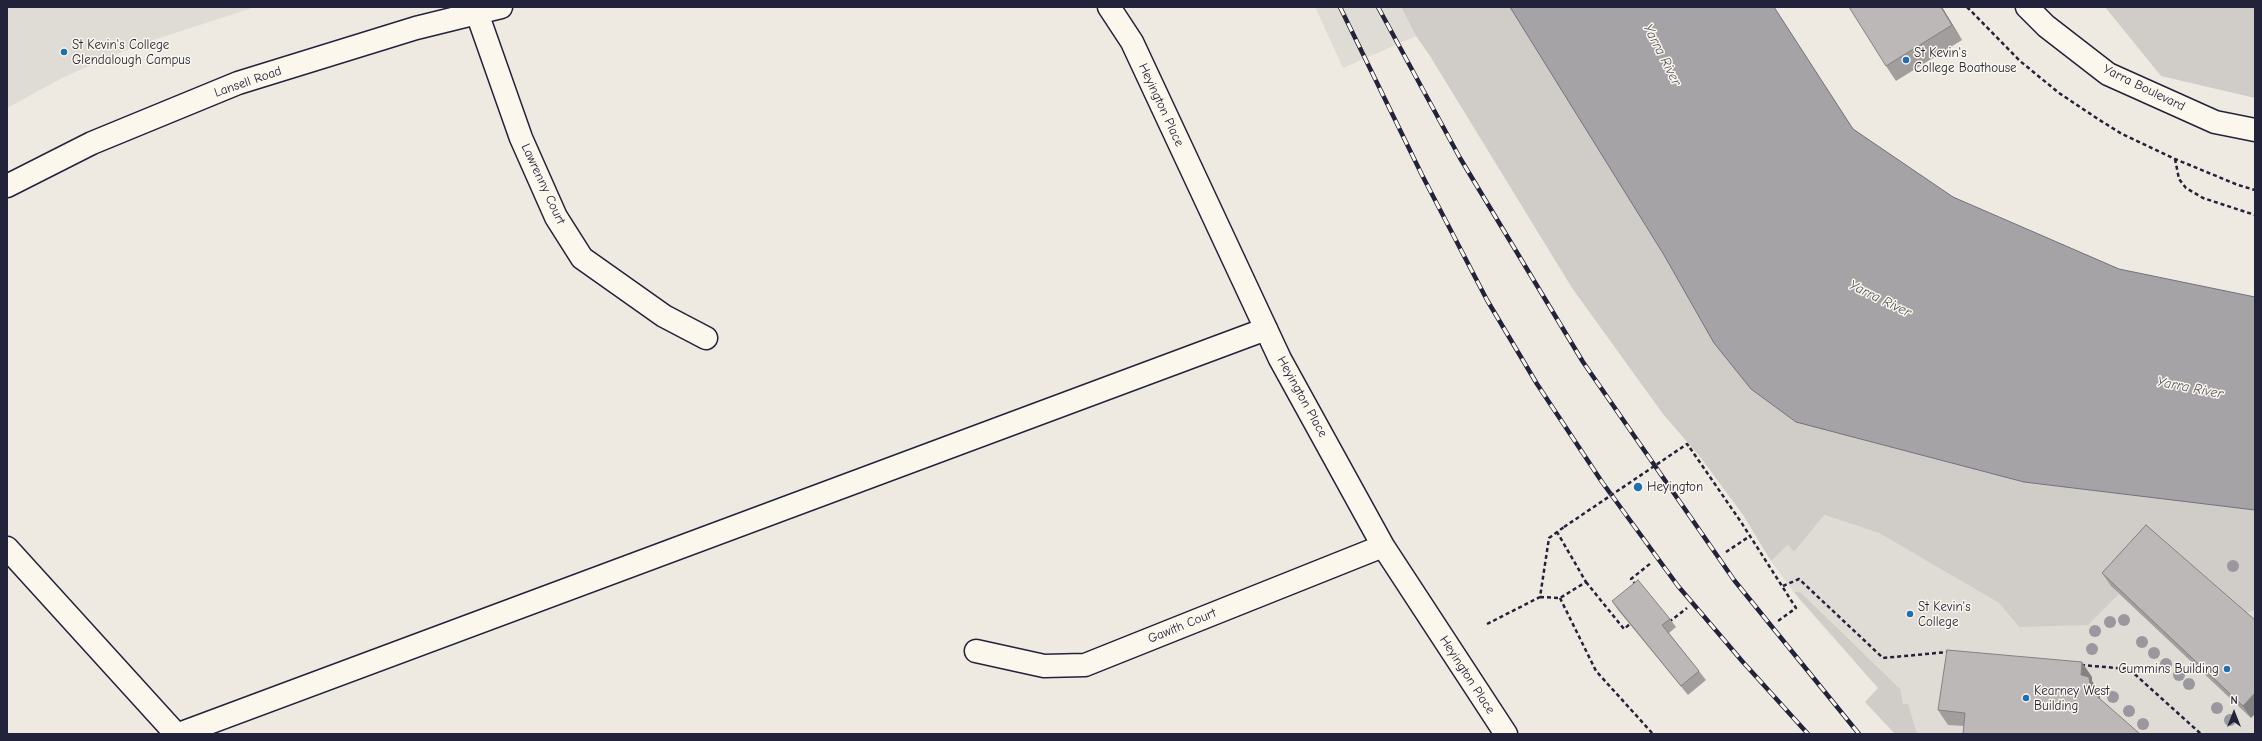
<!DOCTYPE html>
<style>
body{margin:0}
#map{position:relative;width:2262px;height:741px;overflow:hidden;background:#eeeae2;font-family:"Comic Neue",sans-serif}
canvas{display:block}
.frame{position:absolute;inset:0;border:8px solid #22223b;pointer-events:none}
.north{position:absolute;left:2214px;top:693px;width:40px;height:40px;-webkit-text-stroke:3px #fbf7ec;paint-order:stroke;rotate:0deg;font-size:11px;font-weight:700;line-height:16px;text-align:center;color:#22223b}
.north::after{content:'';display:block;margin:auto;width:14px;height:18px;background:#22223b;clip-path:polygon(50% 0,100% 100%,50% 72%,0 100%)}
</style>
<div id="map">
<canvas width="2262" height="741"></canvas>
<div class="frame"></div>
<div class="north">N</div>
</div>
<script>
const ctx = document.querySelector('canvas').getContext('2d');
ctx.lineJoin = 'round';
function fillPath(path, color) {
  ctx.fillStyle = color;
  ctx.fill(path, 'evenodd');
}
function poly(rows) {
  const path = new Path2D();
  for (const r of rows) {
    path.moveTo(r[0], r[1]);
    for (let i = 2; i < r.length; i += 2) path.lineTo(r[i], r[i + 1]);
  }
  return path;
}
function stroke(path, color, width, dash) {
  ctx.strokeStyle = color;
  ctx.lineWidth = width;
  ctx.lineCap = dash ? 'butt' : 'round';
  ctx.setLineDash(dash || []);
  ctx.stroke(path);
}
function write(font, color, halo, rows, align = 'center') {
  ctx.font = font + ' "Comic Neue",sans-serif';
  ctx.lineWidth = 3;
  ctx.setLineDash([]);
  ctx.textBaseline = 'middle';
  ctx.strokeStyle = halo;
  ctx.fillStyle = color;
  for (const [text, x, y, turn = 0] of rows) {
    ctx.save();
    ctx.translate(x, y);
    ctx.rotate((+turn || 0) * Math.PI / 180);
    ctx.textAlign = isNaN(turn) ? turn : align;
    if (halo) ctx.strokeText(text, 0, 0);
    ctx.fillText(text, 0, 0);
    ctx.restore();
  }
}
fillPath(poly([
 [7,7,255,7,135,46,64,77,7,108],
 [1315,7,1401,7,1416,36,1343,68],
 [1823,515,1879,533,1999,603,2019,627,2119,594,2111,586,2255,562,2255,734,1895,734,1865,702,1878,688,1798,598,1771,561,1788,545,1794,552]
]), '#dfdbd5');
fillPath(poly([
 [1401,7,1510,7,1664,255,1714,343,1751,389,1796,422,2024,482,2255,510,2255,610,2242,613,2111,585,2119,594,2088,625,2019,627,1999,603,1879,533,1824,515,1794,552,1788,545,1771,561,1743,515,1701,458,1663,414,1572,288,1430,56,1416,36],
 [2105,7,2255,7,2255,98,2161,76],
 [1794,592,1800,592,1900,689,1903,704,1908,704,1917,734,1895,734,1865,702,1878,688]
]), '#d0cdc9');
const water = poly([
 [1510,7,1774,7,1853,129,1953,197,2119,269,2255,297,2255,510,2024,482,1796,422,1751,389,1714,343,1664,255,1510,7]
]);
fillPath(water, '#a6a3a7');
stroke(water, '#716f7c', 1);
const service = poly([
 [7,548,176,734],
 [179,734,1266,329]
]);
const minor = poly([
 [1109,7,1132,42,1280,359,1383,546,1506,734],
 [477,13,521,138,556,217,582,258,664,316,706,338],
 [7,186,92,143,238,83,416,28,501,7],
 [976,651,1044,666,1085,665,1383,546]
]);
const tertiary = poly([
 [2027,7,2046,26,2108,74,2215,122,2255,130]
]);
stroke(service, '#22223b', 25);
stroke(minor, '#22223b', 25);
stroke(tertiary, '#22223b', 25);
stroke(poly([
 [1967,7,2020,61,2059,93,2098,119,2122,134,2175,159,2238,185,2255,190],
 [2175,159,2179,179,2186,188,2203,198,2255,215],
 [1690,448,1741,522,1796,608,1778,621],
 [1726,552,1750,536],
 [1586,582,1624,629,1631,623],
 [1636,585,1631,579,1651,563],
 [1783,586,1799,579,1883,658,1948,652],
 [1540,597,1560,598,1586,582,1557,532],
 [1560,598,1596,671,1653,734],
 [1669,622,1687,608],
 [1487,624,1540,597,1549,538,1564,527],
 [2081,665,2129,669,2201,734]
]), '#22223b', 2.5, [4, 3]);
stroke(service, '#fbf7ec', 22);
stroke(minor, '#fbf7ec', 22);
stroke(tertiary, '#fbf7ec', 22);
const rail = poly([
 [1340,7,1422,175,1487,300,1537,384,1602,482,1678,586,1742,661,1808,734],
 [1378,7,1460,158,1583,362,1734,580,1859,734]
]);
stroke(rail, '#22223b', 4.5);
stroke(rail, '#fbf7ec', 3, [9]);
stroke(poly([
 [1564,527,1687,444,1690,448]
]), '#22223b', 2.5, [4, 3]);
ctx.fillStyle = '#9a989e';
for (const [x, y] of [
 [2233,566],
 [2124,620],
 [2110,622],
 [2095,631],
 [2142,642],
 [2092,649],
 [2154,653],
 [2166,664],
 [2179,675],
 [2189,684],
 [2113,697],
 [2217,708],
 [2129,711],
 [2230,720],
 [2143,724]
]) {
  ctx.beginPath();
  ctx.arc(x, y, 6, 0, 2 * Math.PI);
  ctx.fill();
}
fillPath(poly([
 [1942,7,1962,40,1896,81,1886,66],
 [2146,525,2251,718,2111,586,2102,573],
 [1612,601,1670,619,1676,627,1669,633,1699,671,1706,680,1688,695,1618,610],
 [2092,677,2092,681,2099,691,2100,699,1964,726,1948,725,1938,710]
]), '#a29e9e');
fillPath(poly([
 [1941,7,1942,7,1962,40,1952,25],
 [2082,662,2092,677,2092,681,2099,691,2101,705,2081,675],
 [2255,693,2255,714,2251,718,2243,706]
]), '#848181');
const building = poly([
 [1849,7,1941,7,1952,25,1886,66,1849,7],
 [2146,525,2255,620,2255,693,2243,706,2102,573,2146,525],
 [1638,580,1670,619,1662,625,1699,671,1681,686,1612,601,1638,580],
 [1947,650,2082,662,2081,675,2089,677,2091,691,2140,734,1963,734,1965,713,1938,710,1947,650]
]);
fillPath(building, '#bcb8b8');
stroke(building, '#848181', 1);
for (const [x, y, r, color] of [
 [64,52,4,"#1f6fb2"],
 [1906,60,4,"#1f6fb2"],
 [1638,487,5,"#1f6fb2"],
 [1910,614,4,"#1f6fb2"],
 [2227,669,4,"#1f6fb2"],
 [2026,698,4,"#1f6fb2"]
]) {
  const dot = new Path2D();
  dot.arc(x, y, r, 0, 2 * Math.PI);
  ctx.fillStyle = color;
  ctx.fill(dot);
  stroke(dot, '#fbf7ec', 1.5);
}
write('13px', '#22223b', '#fbf7ec', [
 ["St Kevin's College",72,45],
 ["Glendalough Campus",72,60],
 ["St Kevin's",1914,53],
 ["College Boathouse",1914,68],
 ["Heyington",1647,487],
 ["St Kevin's",1918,607],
 ["College",1918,622],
 ["Cummins Building",2219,669,"right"],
 ["Kearney West",2034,691],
 ["Building",2034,706]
], 'left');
write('13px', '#22223b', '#fbf7ec', [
 ["Lansell Road",248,82,-19],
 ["Yarra Boulevard",2144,88,26],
 ["Heyington Place",1161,105,65],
 ["Lawrenny Court",543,184,65],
 ["Heyington Place",1302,397,61],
 ["Gawith Court",1182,626,-22],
 ["Heyington Place",1467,675,57]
]);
write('italic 14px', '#575666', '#fbf7ec', [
 ["Yarra River",1662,55,63],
 ["Yarra River",1880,299,26],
 ["Yarra River",2190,388,11]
]);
</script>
